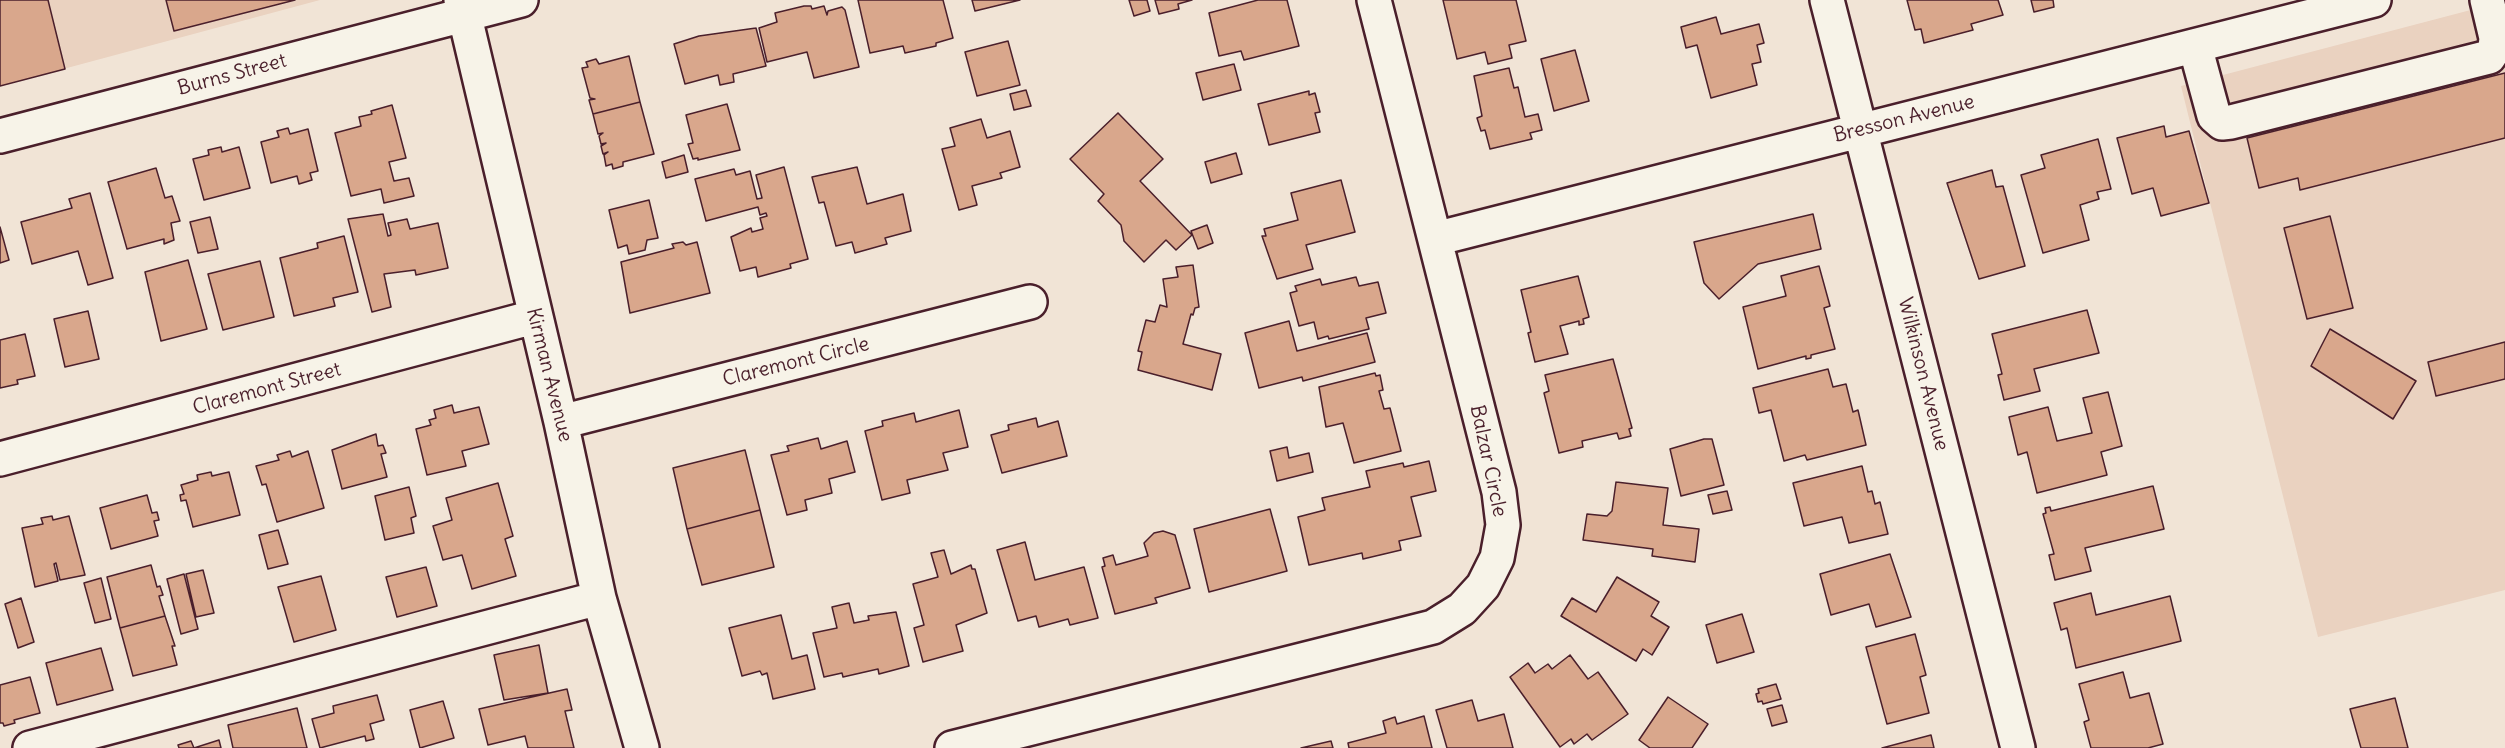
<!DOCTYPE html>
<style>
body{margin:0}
canvas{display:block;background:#f1e4d6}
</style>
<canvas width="2505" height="748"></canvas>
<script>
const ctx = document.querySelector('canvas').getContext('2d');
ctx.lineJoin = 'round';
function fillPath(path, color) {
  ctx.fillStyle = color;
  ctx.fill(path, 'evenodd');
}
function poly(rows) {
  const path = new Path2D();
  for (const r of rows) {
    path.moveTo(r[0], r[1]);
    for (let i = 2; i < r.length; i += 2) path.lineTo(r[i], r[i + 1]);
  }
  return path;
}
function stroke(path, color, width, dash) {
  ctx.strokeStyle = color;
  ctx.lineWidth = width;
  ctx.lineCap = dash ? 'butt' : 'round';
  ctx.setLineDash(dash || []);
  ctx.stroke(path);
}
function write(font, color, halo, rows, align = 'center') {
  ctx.font = font + ' Delius,sans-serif';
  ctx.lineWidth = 6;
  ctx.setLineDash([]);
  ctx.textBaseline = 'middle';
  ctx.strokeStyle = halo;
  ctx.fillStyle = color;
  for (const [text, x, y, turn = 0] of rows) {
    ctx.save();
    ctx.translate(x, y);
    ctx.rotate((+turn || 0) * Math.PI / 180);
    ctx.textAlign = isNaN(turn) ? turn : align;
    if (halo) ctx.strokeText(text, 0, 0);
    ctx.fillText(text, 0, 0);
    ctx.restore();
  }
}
fillPath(poly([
 [0,0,320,0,0,86],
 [2505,1,2505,590,2318,637,2181,86]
]), '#ead2c0');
const building = poly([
 [0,0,48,0,65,69,0,86,0,0],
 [166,0,295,0,174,31,166,0],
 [858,0,943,0,953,38,936,43,936,46,905,53,903,46,870,53,858,0],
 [972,0,1020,0,975,11,972,0],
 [1129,0,1147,0,1150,11,1134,16,1129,0],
 [1155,0,1192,0,1178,4,1179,9,1159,14,1155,0],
 [1258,0,1287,0,1299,46,1244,60,1241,51,1219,56,1209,13,1258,0],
 [1443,0,1516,0,1526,41,1509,45,1512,58,1488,64,1485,52,1457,59,1443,0],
 [1907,0,1998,0,2003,15,1971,24,1973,30,1924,43,1921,29,1915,30,1907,0],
 [2031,0,2053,0,2054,7,2034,12,2031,0],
 [804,6,811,6,812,9,824,6,827,15,828,11,842,7,845,10,859,67,814,78,807,52,767,62,759,28,777,22,775,13,804,6],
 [1716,17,1721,34,1759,24,1764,43,1757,45,1761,62,1752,64,1757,85,1711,98,1697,45,1686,48,1681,27,1716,17],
 [756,28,766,66,733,74,734,82,720,85,718,75,685,84,674,44,699,36,756,28],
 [1008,41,1020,85,977,96,965,52,1008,41],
 [1575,50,1589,101,1554,111,1541,59,1575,50],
 [629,56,640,102,593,114,589,100,595,99,590,98,582,68,588,67,586,62,596,59,599,64,629,56],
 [1234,64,1241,90,1203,100,1196,73,1234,64],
 [1509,68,1514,88,1518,87,1525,117,1538,114,1542,130,1530,133,1532,139,1490,149,1485,130,1481,131,1477,118,1482,116,1474,76,1509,68],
 [2505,73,2505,138,2300,190,2298,178,2259,188,2247,138,2505,73],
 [1026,90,1031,106,1014,110,1010,94,1026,90],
 [1309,91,1309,95,1315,93,1320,112,1315,113,1320,132,1269,145,1258,104,1309,91],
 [640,102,654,154,623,162,623,166,613,169,612,164,606,166,604,155,608,152,603,154,601,146,606,143,601,144,599,136,603,133,598,134,593,114,640,102],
 [727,104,740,150,698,160,698,158,693,159,688,144,693,143,686,115,727,104],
 [392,105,406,158,389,162,394,181,409,178,414,196,384,203,381,189,351,196,335,133,361,126,359,117,372,114,371,111,392,105],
 [1118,113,1163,159,1140,181,1192,235,1176,250,1166,240,1144,262,1124,241,1121,225,1098,201,1104,194,1070,159,1118,113],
 [981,119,987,138,1010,131,1020,167,1000,173,1002,178,972,186,977,205,959,210,942,149,955,146,950,128,981,119],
 [2164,126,2166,137,2189,131,2209,203,2161,216,2153,188,2132,194,2117,138,2164,126],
 [288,128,290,134,308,129,318,171,310,173,312,180,299,184,297,176,271,183,261,142,279,137,277,131,288,128],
 [2098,139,2111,189,2097,192,2099,199,2080,205,2089,240,2043,253,2021,175,2045,168,2041,155,2098,139],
 [221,147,222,152,239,147,250,188,204,200,193,159,209,155,208,150,221,147],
 [1236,153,1242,174,1211,183,1205,162,1236,153],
 [684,155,688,172,666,178,662,162,684,155],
 [784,167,808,259,790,264,791,268,758,277,756,267,740,271,731,237,751,228,752,232,763,229,760,218,767,216,766,213,760,215,758,207,706,221,695,179,734,169,736,175,750,171,757,199,762,198,756,175,784,167],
 [857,167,867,204,903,194,911,231,885,238,887,244,855,253,852,242,836,246,824,202,819,203,812,177,857,167],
 [156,168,165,198,172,196,180,221,171,223,174,240,164,244,164,239,127,249,108,182,156,168],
 [1992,170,1996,187,2003,186,2025,266,1979,279,1947,183,1992,170],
 [1341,180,1355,232,1306,245,1313,269,1277,279,1262,236,1266,236,1264,229,1298,220,1291,193,1341,180],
 [90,193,113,278,88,285,78,251,32,264,21,222,72,208,69,199,90,193],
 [649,200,658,238,647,240,645,250,629,254,627,245,618,248,609,210,649,200],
 [383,214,388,236,391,235,388,223,407,219,410,229,438,223,448,268,416,275,415,270,384,274,391,307,372,312,348,219,383,214],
 [1813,214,1821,249,1758,264,1719,299,1704,283,1694,242,1813,214],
 [2330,216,2353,308,2307,319,2284,228,2330,216],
 [210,217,218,249,198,253,190,222,210,217],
 [1207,225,1213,243,1198,249,1191,231,1207,225],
 [0,227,9,260,0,263,0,227],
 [344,236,358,292,333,298,335,306,294,316,280,258,318,248,317,243,344,236],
 [683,242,686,245,697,242,710,293,630,313,621,262,674,248,672,244,683,242],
 [188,260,207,329,161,341,145,272,188,260],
 [260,261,274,317,223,330,208,274,260,261],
 [1193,265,1199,307,1195,308,1193,315,1191,314,1183,344,1221,354,1212,390,1138,370,1142,352,1138,351,1146,320,1155,322,1160,305,1167,307,1163,279,1178,277,1176,267,1193,265],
 [1819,266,1830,306,1824,308,1835,349,1811,355,1811,358,1806,359,1806,356,1758,369,1743,307,1786,296,1781,276,1819,266],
 [1578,276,1589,317,1583,319,1584,324,1579,325,1579,321,1560,326,1568,354,1535,362,1528,333,1531,332,1521,290,1578,276],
 [1356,277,1359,286,1378,282,1386,313,1366,318,1369,329,1329,339,1328,336,1318,339,1314,322,1299,326,1290,293,1297,291,1295,286,1320,279,1322,285,1356,277],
 [2087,310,2099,353,2034,369,2040,391,2004,400,1998,375,2002,374,1992,334,2087,310],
 [88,311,99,359,65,367,54,319,88,311],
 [1289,321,1297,351,1367,333,1375,362,1303,381,1302,377,1259,388,1245,333,1289,321],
 [2330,329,2416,381,2393,419,2311,366,2330,329],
 [25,334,35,376,17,380,18,384,0,388,0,340,25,334],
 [2505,342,2505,379,2436,396,2428,362,2505,342],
 [1613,359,1632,428,1629,429,1631,436,1619,439,1617,433,1582,441,1583,447,1559,453,1544,393,1549,391,1545,375,1613,359],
 [1828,369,1833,387,1846,384,1853,412,1858,410,1866,445,1807,460,1805,455,1784,461,1771,410,1759,413,1753,388,1828,369],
 [1375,373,1376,376,1380,375,1383,390,1379,391,1384,409,1390,408,1401,451,1354,463,1343,423,1326,427,1319,387,1375,373],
 [2108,392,2122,446,2101,452,2107,475,2037,493,2027,452,2018,455,2009,417,2048,407,2057,441,2092,433,2083,398,2108,392],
 [452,405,454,413,479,407,489,444,462,451,466,466,427,475,416,429,431,425,429,420,436,418,434,410,452,405],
 [959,410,968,447,943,453,948,470,907,480,910,493,882,500,865,431,883,426,882,421,914,413,916,422,959,410],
 [1036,418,1038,427,1058,421,1067,456,1002,473,991,435,1009,430,1008,425,1036,418],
 [376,434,378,446,383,445,386,453,381,454,387,477,342,489,332,450,376,434],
 [818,438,821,449,847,441,855,472,829,479,832,493,805,500,807,510,787,515,771,455,789,451,787,446,818,438],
 [1704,439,1712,439,1724,485,1681,496,1670,449,1704,439],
 [1287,447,1289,458,1309,453,1313,472,1277,481,1270,451,1287,447],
 [745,450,760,510,687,529,673,468,745,450],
 [290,451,292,457,308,451,324,508,277,522,266,484,262,485,256,466,279,460,277,455,290,451],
 [1429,461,1436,491,1411,497,1421,536,1399,541,1401,550,1363,559,1362,553,1309,565,1298,517,1325,510,1322,498,1370,487,1366,471,1403,463,1404,467,1429,461],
 [1862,466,1868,492,1872,491,1875,504,1880,502,1888,534,1849,543,1842,517,1804,526,1793,483,1862,466],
 [211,472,212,476,229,472,240,515,193,527,186,500,181,501,180,495,184,494,181,485,198,480,197,475,211,472],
 [1616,482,1668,488,1663,525,1699,529,1695,562,1652,556,1653,549,1583,540,1587,514,1607,516,1612,511,1616,482],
 [498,483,513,536,505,539,516,576,472,589,462,555,443,560,433,526,452,520,446,498,498,483],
 [2153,486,2164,529,2085,548,2091,571,2055,580,2049,555,2054,554,2043,514,2046,513,2045,508,2050,507,2051,511,2153,486],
 [409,487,416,516,411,518,414,533,385,540,375,496,409,487],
 [1727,491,1732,510,1713,514,1708,495,1727,491],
 [147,495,152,513,157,512,159,520,154,521,158,536,111,549,100,508,147,495],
 [1270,509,1287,571,1209,592,1194,529,1270,509],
 [760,510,774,567,702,585,687,529,760,510],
 [52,516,53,520,69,516,85,575,60,580,56,563,54,564,58,581,35,587,22,528,43,524,41,518,52,516],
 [278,530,288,564,268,569,259,535,278,530],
 [1163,531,1175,535,1190,588,1155,598,1157,603,1115,614,1102,567,1105,566,1103,558,1113,555,1116,565,1148,556,1144,543,1154,533,1163,531],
 [1025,542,1035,580,1084,567,1098,618,1070,625,1068,619,1039,627,1036,616,1018,621,997,550,1025,542],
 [944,550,951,574,971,565,972,569,975,569,987,613,956,625,963,651,923,662,914,628,924,625,913,584,938,577,931,553,944,550],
 [1890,554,1911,617,1876,627,1869,604,1831,615,1820,574,1890,554],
 [151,565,157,587,160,586,163,595,159,596,165,616,120,628,107,577,151,565],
 [426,567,437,606,397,617,386,577,426,567],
 [203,570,214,613,196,617,186,574,203,570],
 [184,574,198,629,181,634,167,579,184,574],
 [321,576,336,630,294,642,278,587,321,576],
 [1617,577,1659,602,1651,616,1669,627,1652,655,1643,649,1636,661,1561,616,1572,598,1596,612,1617,577],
 [101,578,111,619,95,623,84,583,101,578],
 [2091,593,2096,615,2170,596,2181,641,2076,668,2067,628,2061,630,2054,603,2091,593],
 [21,598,34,642,18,648,5,604,21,598],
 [849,603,854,623,869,620,868,616,896,612,909,666,879,674,878,669,843,677,842,673,824,677,813,633,837,628,832,607,849,603],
 [1742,614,1754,652,1717,663,1706,625,1742,614],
 [781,615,792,659,807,655,815,689,773,699,767,673,762,675,760,671,742,676,729,628,781,615],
 [165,616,175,646,172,646,177,665,133,676,120,628,165,616],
 [1915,634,1926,675,1920,677,1929,713,1887,724,1866,647,1915,634],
 [539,645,548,693,504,700,494,655,539,645],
 [101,648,113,690,57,705,46,663,101,648],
 [1570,655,1588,679,1598,672,1628,714,1592,740,1587,734,1574,744,1571,739,1560,747,1510,677,1528,663,1535,673,1548,664,1552,669,1570,655],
 [2123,672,2130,698,2149,693,2163,744,2148,748,2091,748,2084,722,2089,720,2079,684,2123,672],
 [30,677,40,713,14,720,15,723,4,726,3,723,0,723,0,685,30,677],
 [1776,684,1781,699,1763,704,1762,701,1758,702,1756,694,1759,693,1758,689,1776,684],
 [567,689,572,710,565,711,574,748,528,748,525,736,488,745,479,709,567,689],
 [377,695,384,720,370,724,374,739,366,741,365,736,320,748,312,719,334,713,333,706,377,695],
 [1668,697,1708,724,1692,748,1650,748,1639,740,1668,697],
 [2395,698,2408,748,2361,748,2350,709,2395,698],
 [1472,700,1478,721,1504,714,1513,748,1447,748,1436,710,1472,700],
 [443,701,454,738,420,748,410,710,443,701],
 [1782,705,1787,722,1772,726,1767,709,1782,705],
 [297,708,307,748,233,748,228,725,297,708],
 [1424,716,1432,748,1349,748,1348,743,1386,733,1383,721,1395,717,1397,724,1424,716],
 [1931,735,1934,748,1882,748,1931,735],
 [219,740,221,748,179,748,178,745,191,741,194,748,219,740],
 [1331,741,1333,748,1301,748,1331,741]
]);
fillPath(building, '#d9a78c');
stroke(building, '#4a1f2b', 1.5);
const minor = poly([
 [461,0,561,422,599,598,642,748],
 [1827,0,2018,748],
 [2195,46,2214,116,2222,123,2231,122,2489,57,2495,48,2496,38,2487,0],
 [0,136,521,0],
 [1435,239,2374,0],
 [561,422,1030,302],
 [0,459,534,317],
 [30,748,599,598],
 [952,748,1433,627,1462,609,1483,586,1497,558,1503,525,1499,492,1374,0]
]);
stroke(minor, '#4a1f2b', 38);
stroke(minor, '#f7f3e8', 33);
write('20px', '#4a1f2b', '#f7f3e8', [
 ["Burns Street",232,75,-15],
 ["Bresson Avenue",1904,119,-14],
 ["Claremont Circle",796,362,-14],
 ["Wilkinson Avenue",1923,374,76],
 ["Kirman Avenue",549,375,76],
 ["Claremont Street",267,389,-15],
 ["Balzar Circle",1488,461,78]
]);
</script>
